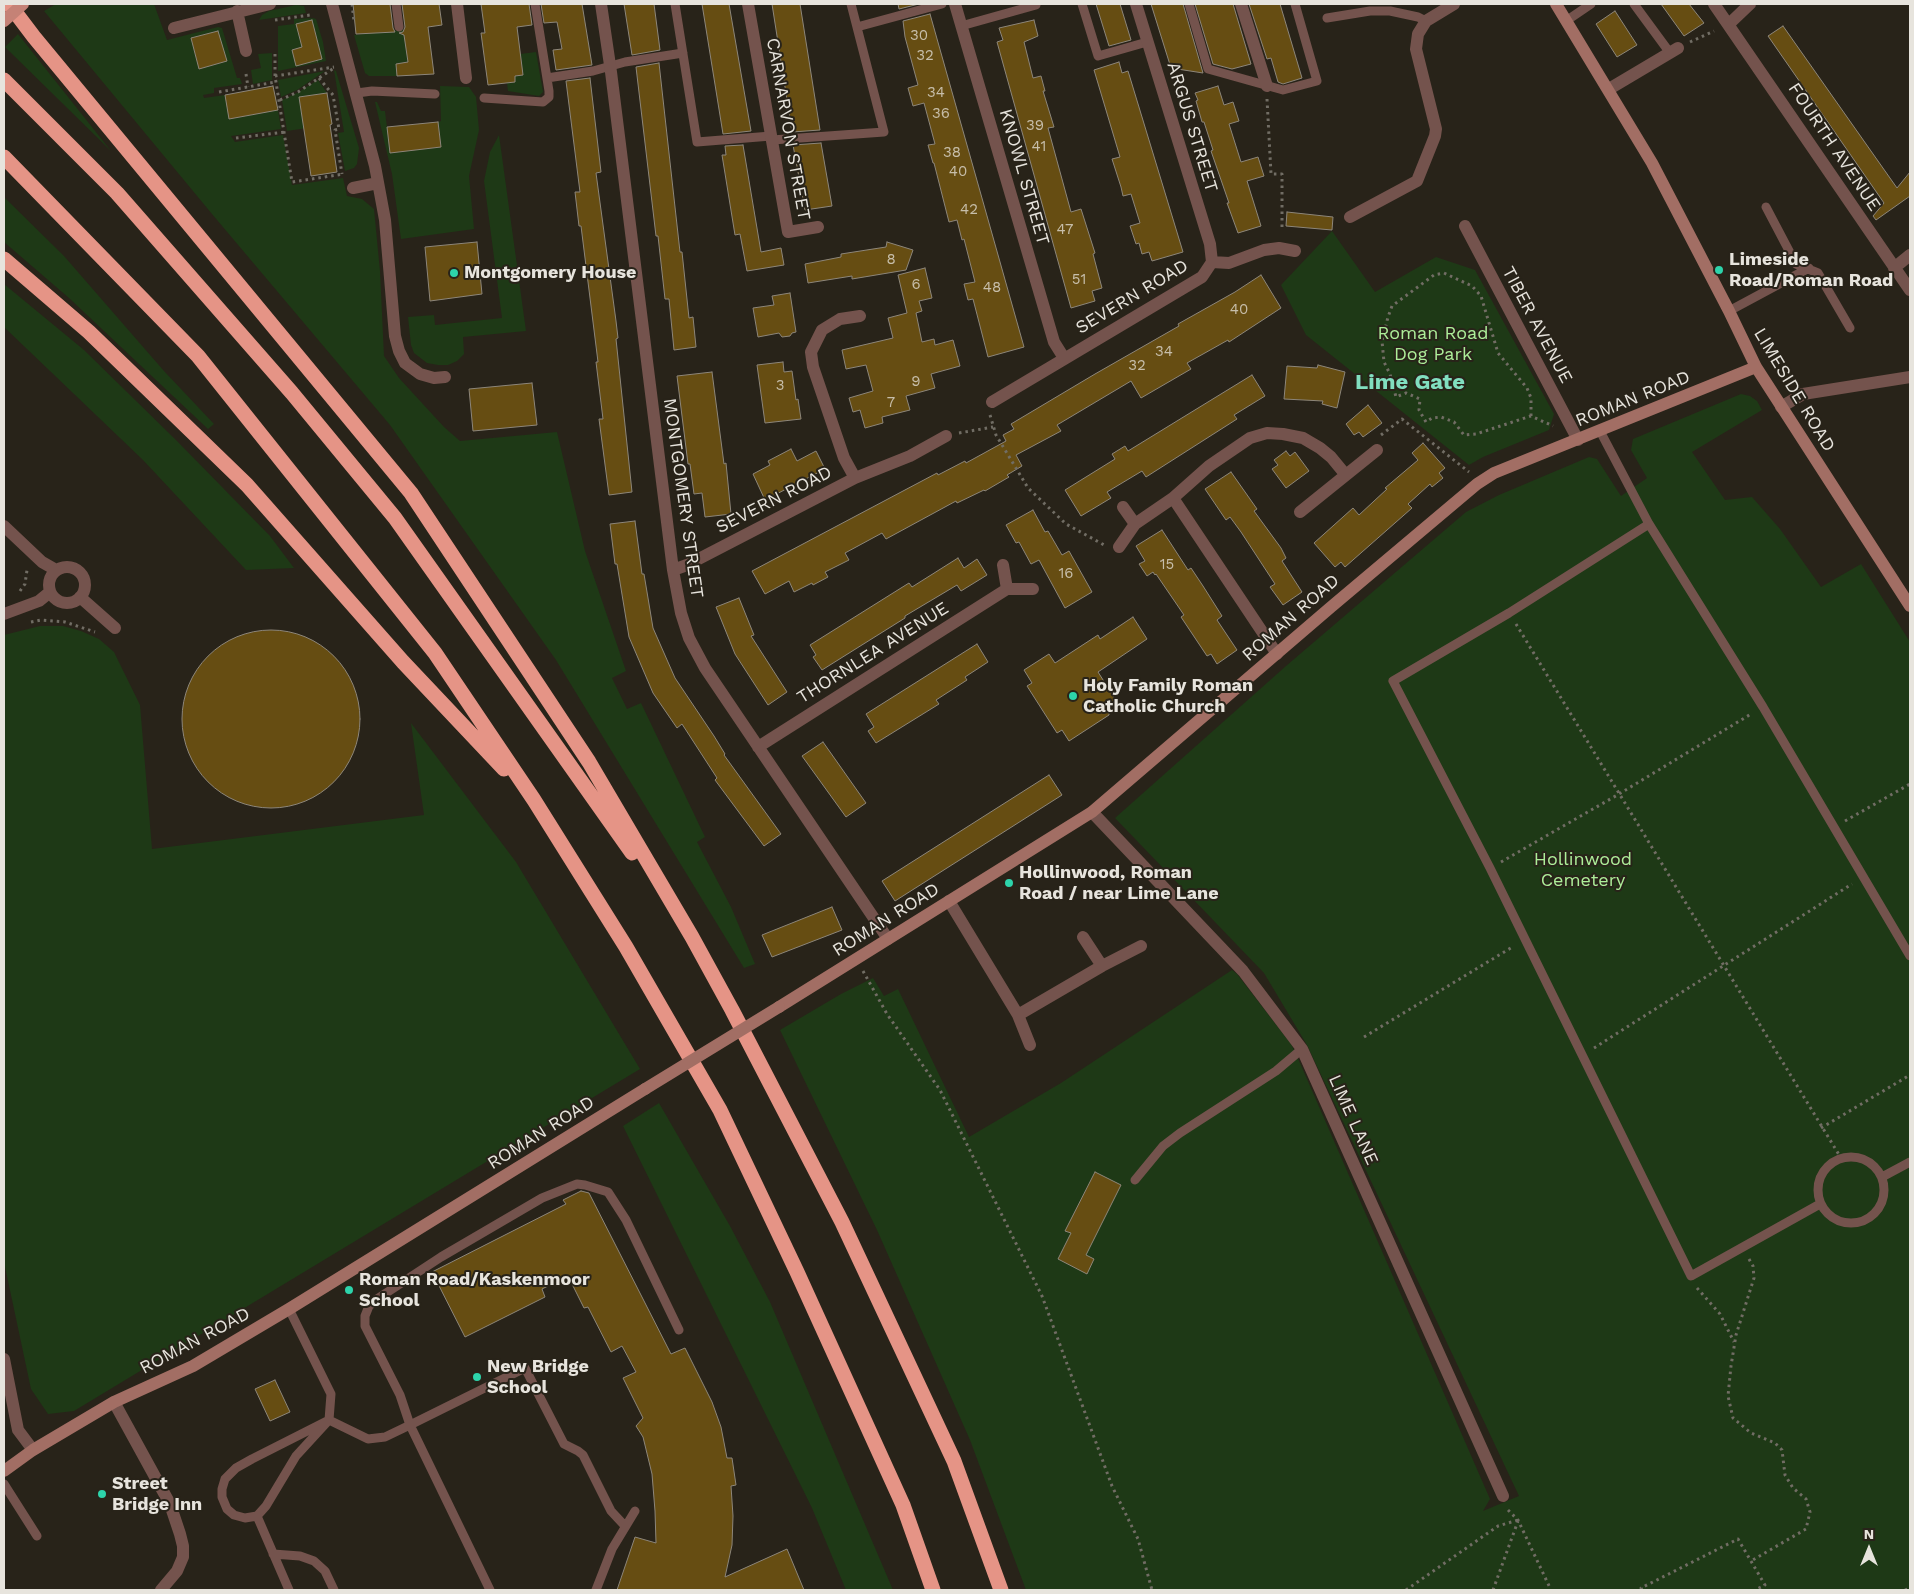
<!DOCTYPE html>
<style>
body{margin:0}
#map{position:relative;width:1914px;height:1594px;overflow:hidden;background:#282319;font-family:"Work Sans",sans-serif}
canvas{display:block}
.frame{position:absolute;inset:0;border:5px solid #e7e4dd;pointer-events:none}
.north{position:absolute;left:1844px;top:1524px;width:50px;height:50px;-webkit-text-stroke:4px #282319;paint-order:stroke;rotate:0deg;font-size:14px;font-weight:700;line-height:20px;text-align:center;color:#e7e4dd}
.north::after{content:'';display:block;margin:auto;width:18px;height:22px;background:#e7e4dd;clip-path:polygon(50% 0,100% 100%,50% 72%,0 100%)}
</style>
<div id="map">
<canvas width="1914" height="1594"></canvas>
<div class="frame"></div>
<div class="north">N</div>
</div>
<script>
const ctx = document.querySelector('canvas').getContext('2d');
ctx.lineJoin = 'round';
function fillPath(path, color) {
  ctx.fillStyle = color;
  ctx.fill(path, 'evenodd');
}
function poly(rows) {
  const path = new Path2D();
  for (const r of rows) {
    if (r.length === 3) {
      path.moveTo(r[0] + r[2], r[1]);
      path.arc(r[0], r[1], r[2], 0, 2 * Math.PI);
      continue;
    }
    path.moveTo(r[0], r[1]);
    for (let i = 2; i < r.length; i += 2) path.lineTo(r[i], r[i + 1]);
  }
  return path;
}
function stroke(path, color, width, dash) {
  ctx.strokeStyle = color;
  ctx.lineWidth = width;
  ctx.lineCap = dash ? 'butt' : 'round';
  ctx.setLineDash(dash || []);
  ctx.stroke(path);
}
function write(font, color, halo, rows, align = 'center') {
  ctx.font = font + ' "Work Sans",sans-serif';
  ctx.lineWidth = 4;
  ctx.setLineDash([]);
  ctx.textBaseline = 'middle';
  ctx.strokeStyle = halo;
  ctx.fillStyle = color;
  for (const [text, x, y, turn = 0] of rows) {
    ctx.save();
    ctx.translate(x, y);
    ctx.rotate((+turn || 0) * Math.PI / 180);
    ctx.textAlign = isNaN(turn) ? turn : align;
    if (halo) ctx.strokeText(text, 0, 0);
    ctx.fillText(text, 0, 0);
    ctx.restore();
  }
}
fillPath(poly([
 [56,4,154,4,167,40,218,27,222,28,237,78,240,78,242,84,214,88,214,93,203,95,204,98,225,95,230,119,278,110,281,129,231,136,235,142,283,135,292,185,343,178,347,196,362,199,374,209,380,271,384,356,399,378,444,427,460,441,557,432,585,551,626,671,612,678,627,709,641,703,705,837,697,842,731,907,755,964,744,968,556,660,390,425,212,214,44,11],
 [218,31,227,61,199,69,191,38],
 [296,5,304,6,306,13,259,20,262,15,269,11],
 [313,18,316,19,323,42,326,61,278,71,278,26,294,24,294,19],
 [312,20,322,59,296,66,292,50,302,47],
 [428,27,428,29,404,32,408,62,396,64,397,76,369,76,365,73,354,35],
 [18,34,111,151,5,47],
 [536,52,543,92,539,96,508,91,507,83,515,82,515,76,523,75,522,67,514,68,513,64,522,62,520,54],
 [272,53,272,80,253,84,251,70,261,68,258,54],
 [334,70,336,71,359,148,357,164,354,168,345,171,338,133,344,132],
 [325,71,297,90,281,97,278,80],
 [318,80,327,93,303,97,307,128,287,131,282,100,297,93],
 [440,86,469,87,476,97,479,130,469,176,474,229,401,239,392,174,375,102,377,102,381,111,385,111,390,153,441,147,438,122,441,121],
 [499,135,526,331,463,337,464,354,457,361,448,365,438,365,427,363,414,353,411,345,408,317,434,315,435,325,502,318,484,181,490,152],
 [4,197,64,256,164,371,214,424,208,429,69,298,4,242],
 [1332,231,1375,292,1436,257,1475,270,1554,414,1549,430,1483,457,1469,465,1306,335,1281,285],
 [4,284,84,350,177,441,270,536,294,568,246,570,143,460,4,327],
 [1741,394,1750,396,1757,401,1762,410,1692,452,1725,500,1752,497,1780,529,1821,587,1861,564,1910,642,1910,1590,1026,1590,970,1440,877,1230,780,1030,841,994,873,978,884,996,898,989,969,1137,1061,1083,1232,970,1237,974,1291,1044,1300,1063,1490,1499,1483,1511,1519,1496,1307,1045,1264,973,1115,818,1286,666,1466,512,1499,495,1589,457,1597,459,1621,496,1647,478,1631,450,1633,439],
 [40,626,63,626,81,631,99,639,114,652,140,705,152,849,424,815,411,723,516,862,640,1069,74,1411,48,1414,31,1389,4,1262,4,635],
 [659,1103,730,1226,770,1302,893,1590,846,1590,812,1508,623,1126]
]), '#1e3916');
const building = poly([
 [353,4,390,4,393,28,395,32,356,34,353,4],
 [402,4,439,4,442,25,428,27,434,74,397,76,396,64,408,62,404,35,399,33,403,32,405,27,402,4],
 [481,4,529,4,532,25,517,27,523,75,515,76,515,82,488,85,481,33,485,33,481,4],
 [541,4,582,4,592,65,556,70,553,50,562,49,557,22,544,23,541,4],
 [624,4,654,4,660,50,632,55,624,4],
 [702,4,729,4,751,131,723,134,702,4],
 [772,4,800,4,820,130,792,132,772,4],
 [898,4,919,4,899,9,898,4],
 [1096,4,1120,4,1131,40,1109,46,1096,4],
 [1151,4,1183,4,1203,73,1171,68,1151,4],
 [1195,4,1233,4,1251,64,1232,69,1213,64,1195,4],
 [1249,4,1280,4,1302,78,1283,84,1278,82,1271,58,1267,59,1249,4],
 [1661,4,1689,4,1704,23,1684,36,1661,4],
 [1615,11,1637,45,1617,57,1596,24,1615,11],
 [930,14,1024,347,988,357,973,299,968,300,964,284,975,282,964,239,962,240,957,220,949,222,934,163,933,163,928,145,935,144,924,103,913,106,908,88,918,85,905,37,903,21,930,14],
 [312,20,322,59,296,66,292,50,302,47,296,24,312,20],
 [1034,20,1038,36,1024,42,1033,78,1041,76,1045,91,1043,91,1054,127,1048,128,1071,212,1081,209,1095,253,1093,254,1102,288,1092,291,1095,301,1071,308,997,42,1003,40,999,28,1034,20],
 [1783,26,1897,188,1910,172,1910,196,1876,220,1873,216,1884,203,1768,36,1783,26],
 [218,31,227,61,199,69,191,38,218,31],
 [1119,62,1122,73,1128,71,1183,252,1152,261,1149,252,1142,254,1139,243,1136,244,1130,226,1140,223,1131,194,1123,196,1121,187,1112,159,1120,157,1094,70,1119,62],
 [659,63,680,252,682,252,689,318,693,317,696,347,674,350,669,299,665,299,658,236,656,236,636,67,659,63],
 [590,78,601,172,596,173,616,321,618,338,616,339,632,492,609,495,599,419,603,419,596,362,598,362,581,226,579,226,575,192,580,192,566,81,590,78],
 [273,86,278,110,229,119,225,95,273,86],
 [1218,86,1224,105,1233,102,1239,121,1229,124,1241,162,1258,157,1264,176,1247,181,1261,226,1238,233,1227,203,1229,203,1211,151,1213,150,1204,122,1202,122,1196,101,1198,100,1195,93,1218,86],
 [327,93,332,124,330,125,337,172,311,176,299,97,327,93],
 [438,122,441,147,390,153,387,127,438,122],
 [821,143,832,206,805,210,793,145,821,143],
 [743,145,761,252,781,248,784,265,747,271,740,234,735,235,722,155,726,155,725,146,743,145],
 [1287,212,1333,217,1332,230,1286,226,1287,212],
 [477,242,482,294,430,301,425,247,477,242],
 [887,242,913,250,906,270,852,279,852,276,808,283,805,264,841,257,841,254,886,247,887,242],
 [925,268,932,298,919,301,922,311,916,313,922,342,934,339,935,345,953,340,960,366,931,374,935,388,906,396,910,410,882,417,883,423,865,428,860,410,853,412,849,398,873,391,866,365,846,369,842,350,893,338,888,318,907,313,898,275,925,268],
 [1261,275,1281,308,1229,342,1228,340,1187,363,1191,369,1141,398,1131,381,1057,425,1061,431,1016,455,1022,466,1007,475,1009,477,985,491,984,490,957,503,956,501,886,539,882,533,845,553,849,560,825,572,828,577,813,585,812,583,794,592,789,581,765,594,752,571,937,473,938,475,965,461,966,463,1006,441,1003,435,1014,429,1011,424,1095,374,1179,326,1178,324,1235,292,1261,275],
 [790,293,796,332,792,333,790,336,782,337,779,333,758,337,753,308,774,305,772,296,790,293],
 [783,362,784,372,792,371,796,400,798,399,801,419,765,423,757,365,783,362],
 [1318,365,1345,372,1337,408,1322,404,1323,401,1284,399,1287,366,1317,368,1318,365],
 [712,372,724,464,726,463,731,514,705,517,702,493,694,494,690,464,688,464,677,376,712,372],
 [1252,375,1265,396,1234,415,1237,419,1146,477,1142,471,1107,492,1111,498,1081,516,1065,490,1115,459,1112,454,1125,446,1128,451,1252,375],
 [532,383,537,425,473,431,469,389,532,383],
 [1368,405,1382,423,1363,437,1359,432,1354,435,1346,424,1368,405],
 [1423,443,1445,468,1439,473,1443,478,1432,487,1430,484,1408,504,1412,508,1345,567,1341,562,1335,567,1314,543,1353,508,1359,515,1387,489,1385,488,1418,460,1412,453,1423,443],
 [791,449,797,461,816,451,825,469,765,500,753,474,770,465,768,461,791,449],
 [1286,451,1290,456,1295,452,1309,471,1286,488,1272,469,1278,465,1274,460,1286,451],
 [1231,472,1257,509,1254,511,1281,548,1286,558,1282,561,1302,592,1283,605,1270,587,1275,584,1241,532,1230,517,1226,520,1205,489,1231,472],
 [1033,510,1045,532,1048,531,1062,555,1069,551,1092,592,1065,608,1039,560,1031,564,1019,542,1016,543,1006,525,1033,510],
 [635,521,642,574,644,574,653,628,675,678,714,736,725,754,724,755,781,834,764,846,715,780,717,778,682,724,677,728,653,693,629,637,617,564,615,564,610,524,635,521],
 [1162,530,1188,570,1191,568,1203,586,1222,616,1217,620,1237,650,1217,664,1211,654,1207,656,1181,617,1184,615,1156,574,1155,575,1153,572,1147,576,1139,564,1145,561,1136,546,1162,530],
 [958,558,964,568,977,559,987,575,961,591,957,585,905,616,905,618,822,670,813,657,816,655,810,645,909,583,912,587,958,558],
 [739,598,754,635,751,636,787,692,768,705,735,654,716,607,739,598],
 [1133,617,1147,639,1098,672,1119,705,1109,712,1109,715,1069,741,1062,730,1057,733,1027,686,1032,683,1024,670,1049,654,1055,663,1098,635,1100,639,1133,617],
 [271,719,89],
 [977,644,988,662,965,677,967,680,936,700,939,704,876,743,868,731,874,727,866,714,977,644],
 [823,742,866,803,846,817,802,756,823,742],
 [1049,775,1062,795,895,901,882,881,1049,775],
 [832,907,842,930,772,957,762,935,832,907],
 [1095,1172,1121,1185,1086,1255,1094,1259,1087,1274,1058,1259,1071,1233,1065,1231,1095,1172],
 [581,1191,589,1193,671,1354,685,1348,712,1402,721,1427,727,1458,732,1458,736,1485,731,1486,733,1516,732,1545,725,1577,787,1549,804,1590,617,1590,635,1537,656,1543,655,1511,652,1474,643,1437,636,1426,643,1418,623,1378,636,1372,622,1346,611,1352,588,1307,584,1308,568,1276,542,1289,545,1297,465,1337,432,1272,566,1204,563,1200,581,1191],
 [275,1380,290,1412,270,1421,255,1389,275,1380]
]);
fillPath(building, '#664d12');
stroke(building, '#8d867a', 1);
stroke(poly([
 [352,4,354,21],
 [275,20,310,15],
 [1690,42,1714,31],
 [275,54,275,76,292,182,344,174],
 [246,74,248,87],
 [275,76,334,67],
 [319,78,333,95,339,129,335,130,342,174],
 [219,92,276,82],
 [1267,99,1271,174,1282,174,1282,228],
 [280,100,298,92,334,68],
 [236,138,285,132],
 [990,415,996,435,1028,488,1066,524,1106,546],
 [1531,416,1531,398,1527,388,1498,353,1481,296,1472,286,1444,273,1434,275,1392,306,1388,317,1382,341,1384,362,1390,374,1396,397,1406,393,1420,399,1419,410,1426,422,1432,418,1441,417,1454,422,1464,435,1476,434,1531,416,1553,426],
 [959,433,993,427],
 [1381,435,1402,419,1469,472],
 [20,591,25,584,27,570],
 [31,622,41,620,65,622,95,632],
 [1516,624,1841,1158],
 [1845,821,1910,784],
 [1501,862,1619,794,1751,714],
 [863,971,887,1014,940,1090,1042,1296,1112,1486,1138,1539,1152,1590],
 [1364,1037,1514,946],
 [1594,1048,1852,884],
 [1821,1128,1910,1075],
 [1749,1259,1753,1266,1754,1278,1736,1335,1731,1366,1728,1396,1733,1418,1751,1433,1775,1443,1782,1450,1785,1475,1793,1488,1806,1499,1810,1512,1806,1529,1751,1561],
 [1697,1288,1720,1314,1734,1342],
 [1508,1510,1518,1520,1551,1590],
 [1406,1590,1498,1526,1518,1520],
 [1493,1590,1518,1521],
 [1642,1590,1641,1588,1738,1539,1765,1585,1755,1590],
 [1905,1590,1910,1588]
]), '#716d64', 3, [2.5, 4]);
stroke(poly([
 [396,4,399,27],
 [675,4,697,142,771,136],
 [1082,4,1098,56,1147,42],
 [1189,4,1208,69,1283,90,1317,81,1295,4],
 [1634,4,1670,53],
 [1327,18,1370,11,1390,11,1418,17,1426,21],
 [1566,21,1591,4],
 [961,26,1036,5,1035,4],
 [857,27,942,4],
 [547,78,593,71,625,62,683,53],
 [357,93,372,91,435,94],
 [484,98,543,102,549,97,549,91,535,4],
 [772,140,884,132,851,4],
 [1766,207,1796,264,1818,273,1850,328],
 [1729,311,1809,268],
 [1600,431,1649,524,1763,707,1910,956],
 [1649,524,1509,613,1393,681,1490,868,1691,1276,1820,1204],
 [1851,1190,33],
 [1882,1177,1910,1162],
 [1135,1180,1163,1146,1180,1133,1276,1071,1302,1049],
 [289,1309,328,1388,331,1394,329,1420,252,1459,236,1468,225,1479,222,1489,222,1497,227,1509,234,1515,245,1518,257,1516,266,1506,296,1456,329,1420,368,1439,385,1437,410,1425,400,1395,365,1326,365,1316,369,1306,377,1299,441,1257,542,1198,577,1184,585,1185,608,1192,626,1220,679,1330],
 [4,1484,37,1536],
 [257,1516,289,1590],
 [273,1554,300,1556,314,1561,325,1571,334,1590],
 [490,1590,410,1425,525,1368,564,1444,578,1451,583,1455,611,1511,625,1526],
 [596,1590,612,1549,635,1511]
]), '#74534d', 9);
stroke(poly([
 [332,4,375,166,385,220,395,336,399,351,405,363,420,374,434,378,445,377],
 [457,4,466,78],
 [601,4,611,72,673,570,681,613,689,638,705,668,888,939],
 [748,4,788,232,818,227],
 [955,4,1054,342,1064,358],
 [1136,4,1210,244,1212,262],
 [1241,4,1267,86],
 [1714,4,1910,290],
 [237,11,246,51],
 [1729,24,1750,4],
 [174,28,270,4],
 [1609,89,1678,48],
 [353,188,378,183],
 [1350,217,1417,181,1435,136,1436,129,1416,49,1418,34,1426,21,1454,4],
 [1465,226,1578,440],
 [1212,262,1229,263,1264,250,1279,248,1295,251],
 [1894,268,1910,255],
 [992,402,1202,277,1212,262],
 [1781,407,1803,394,1910,377],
 [855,478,844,458,813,367,811,352,822,330,840,319,860,316],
 [1173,498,1277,654],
 [1123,507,1135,524],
 [1300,512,1377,450],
 [4,526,42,562,56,570],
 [1119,547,1135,524,1173,498,1209,466,1250,438,1267,433,1283,434,1303,438,1320,448,1331,457,1345,474],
 [1003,565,1007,589,1033,589],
 [67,585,18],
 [673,570,687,565,855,478,910,456,946,436],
 [80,597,115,628],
 [4,614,39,601,50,592],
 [758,747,1007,589],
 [1092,812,1243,971,1302,1049,1503,1496],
 [949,901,1018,1015,1030,1045],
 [1083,937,1102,966],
 [1018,1015,1102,966,1141,946],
 [4,1359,18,1430,33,1450],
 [114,1402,170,1504,180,1534,183,1546,183,1557,177,1571,161,1590]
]), '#74534d', 12);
stroke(poly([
 [1556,4,1652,163,1729,311,1756,367,1910,606],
 [779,1007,1092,812,1331,607,1477,484,1494,473,1756,367],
 [4,1471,33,1450,114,1402,193,1366,289,1309,645,1089]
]), '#a26e64', 12);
stroke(poly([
 [9,4,34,37,411,493,589,762,692,937,732,1010,842,1222,954,1461,1001,1590],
 [4,80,117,193,292,393,395,518,632,853],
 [4,157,198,356,435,653,534,800,626,947,720,1110,797,1272,903,1505,933,1590],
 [4,259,89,332,247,485,403,662,504,769]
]), '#e59486', 15);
stroke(poly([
 [645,1089,779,1007]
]), '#a26e64', 12);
stroke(poly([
 [4,21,23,4]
]), '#c58276', 12);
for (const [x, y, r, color] of [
 [1719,270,5,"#2dd4ab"],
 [454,273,5,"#2dd4ab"],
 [1073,696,5,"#2dd4ab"],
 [1009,883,5,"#2dd4ab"],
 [349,1290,5,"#2dd4ab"],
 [477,1377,5,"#2dd4ab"],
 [102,1494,5,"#2dd4ab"]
]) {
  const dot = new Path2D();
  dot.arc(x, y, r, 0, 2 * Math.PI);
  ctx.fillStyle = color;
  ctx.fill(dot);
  stroke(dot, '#282319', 2);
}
write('15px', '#c7beaa', null, [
 ["30",919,36],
 ["32",925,56],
 ["34",936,93],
 ["36",941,114],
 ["39",1035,126],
 ["41",1039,147],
 ["38",952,153],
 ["40",958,172],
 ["42",969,210],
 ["47",1065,230],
 ["8",891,260],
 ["51",1079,280],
 ["6",916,285],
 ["48",992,288],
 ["40",1239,310],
 ["34",1164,352],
 ["32",1137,366],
 ["9",916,382],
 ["3",780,386],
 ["7",891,403],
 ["15",1167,565],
 ["16",1066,574]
]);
write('18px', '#e7e4dd', '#282319', [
 ["ARGUS STREET",1192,127,73],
 ["CARNARVON STREET",788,129,80],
 ["FOURTH AVENUE",1834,147,56],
 ["KNOWL STREET",1024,177,74],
 ["SEVERN ROAD",1132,297,-31],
 ["TIBER AVENUE",1537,325,62],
 ["LIMESIDE ROAD",1794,390,59],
 ["ROMAN ROAD",1633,399,-22],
 ["MONTGOMERY STREET",683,498,82],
 ["SEVERN ROAD",774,500,-27],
 ["ROMAN ROAD",1291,618,-41],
 ["THORNLEA AVENUE",873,653,-32],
 ["ROMAN ROAD",886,920,-32],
 ["LIME LANE",1353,1120,66],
 ["ROMAN ROAD",541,1133,-32],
 ["ROMAN ROAD",195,1341,-28]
]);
write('bold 18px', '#e7e4dd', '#282319', [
 ["Limeside",1729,260],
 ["Road/Roman Road",1729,281],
 ["Montgomery House",464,273],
 ["Holy Family Roman",1083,686],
 ["Catholic Church",1083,707],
 ["Hollinwood, Roman",1019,873],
 ["Road / near Lime Lane",1019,894],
 ["Roman Road/Kaskenmoor",359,1280],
 ["School",359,1301],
 ["New Bridge",487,1367],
 ["School",487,1388],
 ["Street",112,1484],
 ["Bridge Inn",112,1505]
], 'left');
write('18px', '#adee99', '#282319', [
 ["Roman Road",1433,334],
 ["Dog Park",1433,355],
 ["Hollinwood",1583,860],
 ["Cemetery",1583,881]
]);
write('bold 22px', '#81dfc0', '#282319', [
 ["Lime Gate",1410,383]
]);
</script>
